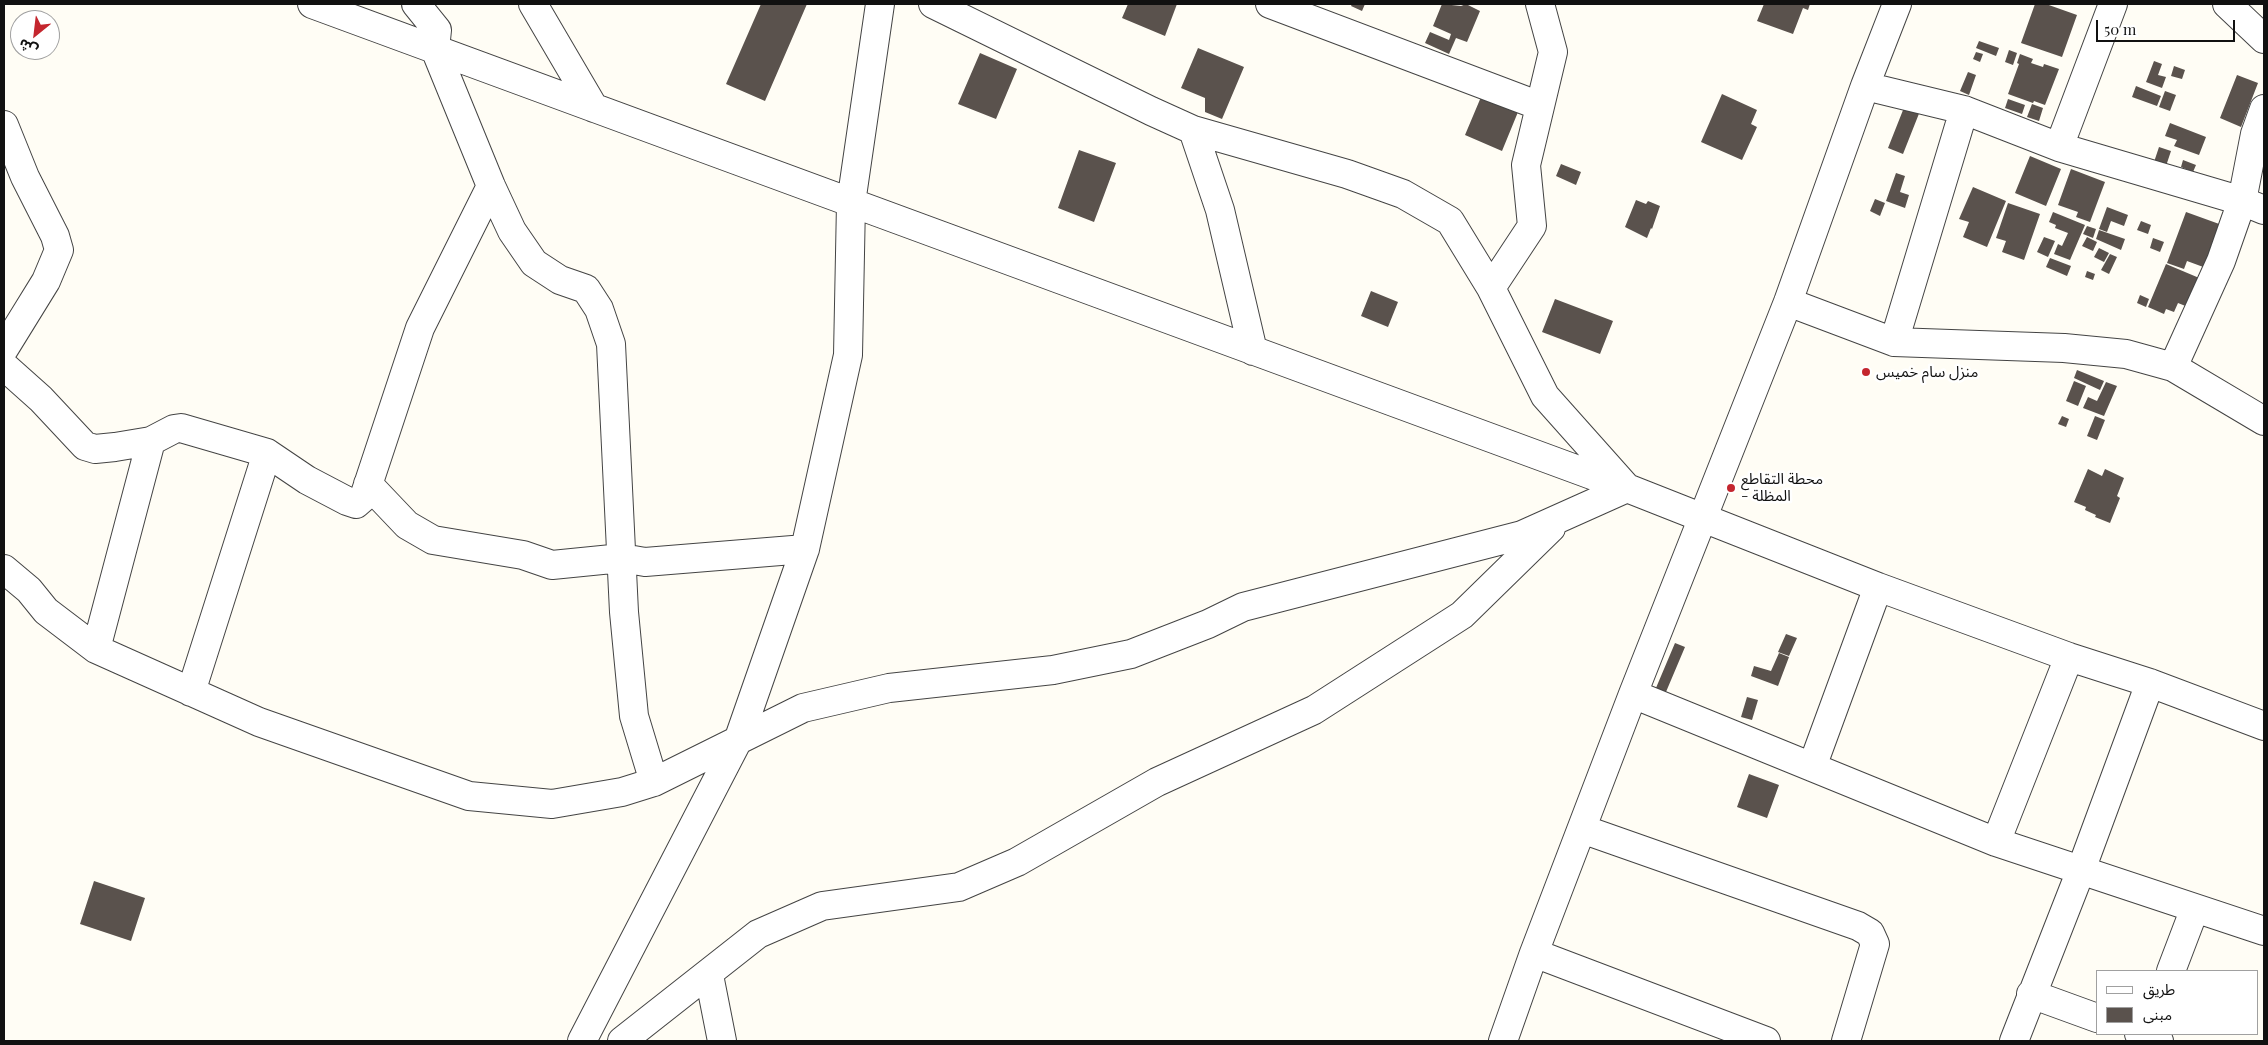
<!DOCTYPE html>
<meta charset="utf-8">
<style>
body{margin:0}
#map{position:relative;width:2268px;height:1045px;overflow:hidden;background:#fffdf5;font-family:"Playfair Display","Noto Sans Arabic",serif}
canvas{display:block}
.frame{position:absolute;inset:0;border:5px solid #111;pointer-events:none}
.legend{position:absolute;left:2096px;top:970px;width:162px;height:65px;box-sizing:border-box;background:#fff;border:1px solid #a0a0a0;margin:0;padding:6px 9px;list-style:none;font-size:15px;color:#111}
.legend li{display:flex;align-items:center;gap:10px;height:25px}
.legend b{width:25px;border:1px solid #a0a0a0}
.north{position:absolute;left:10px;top:10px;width:50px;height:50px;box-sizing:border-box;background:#fff;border:1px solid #a0a0a0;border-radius:50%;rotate:209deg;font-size:14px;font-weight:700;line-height:20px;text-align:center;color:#111}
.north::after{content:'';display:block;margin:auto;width:18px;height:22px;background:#c4262e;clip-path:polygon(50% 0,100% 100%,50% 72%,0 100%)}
.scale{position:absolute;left:2096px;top:20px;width:139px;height:22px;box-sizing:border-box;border:2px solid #111;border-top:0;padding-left:6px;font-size:15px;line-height:18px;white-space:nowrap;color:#111;-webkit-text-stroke:4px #fff;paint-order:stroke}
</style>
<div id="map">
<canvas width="2268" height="1045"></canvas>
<div class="frame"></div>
<ul class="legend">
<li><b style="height:6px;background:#fff"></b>طريق</li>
<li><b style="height:14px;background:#5a524d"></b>مبنى</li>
</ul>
<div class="north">ش</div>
<div class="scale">50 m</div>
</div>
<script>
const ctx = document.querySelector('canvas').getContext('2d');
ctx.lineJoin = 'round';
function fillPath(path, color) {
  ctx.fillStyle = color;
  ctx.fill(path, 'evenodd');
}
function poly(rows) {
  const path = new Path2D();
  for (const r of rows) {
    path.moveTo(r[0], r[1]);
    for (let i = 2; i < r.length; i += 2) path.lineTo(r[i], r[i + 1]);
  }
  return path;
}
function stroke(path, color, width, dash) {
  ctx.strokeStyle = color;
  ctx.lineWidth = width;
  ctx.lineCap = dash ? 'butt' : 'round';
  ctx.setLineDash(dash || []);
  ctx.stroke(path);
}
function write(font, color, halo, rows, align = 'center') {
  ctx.font = font + ' "Playfair Display","Noto Sans Arabic",serif';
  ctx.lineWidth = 5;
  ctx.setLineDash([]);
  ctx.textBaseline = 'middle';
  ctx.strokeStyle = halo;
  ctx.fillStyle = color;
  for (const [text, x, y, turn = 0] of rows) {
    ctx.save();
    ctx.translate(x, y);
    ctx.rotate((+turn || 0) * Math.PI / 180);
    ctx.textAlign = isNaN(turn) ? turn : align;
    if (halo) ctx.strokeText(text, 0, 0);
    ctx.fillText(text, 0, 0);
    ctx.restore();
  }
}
fillPath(poly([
 [761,4,807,4,765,101,726,84],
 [1128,4,1177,4,1165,36,1122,18],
 [1352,4,1365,4,1362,11,1351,6],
 [1442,4,1461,6,1466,4,1480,11,1467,42,1456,38,1449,54,1425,43,1430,32,1449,40,1451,34,1433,26],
 [1764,4,1810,4,1808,10,1803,8,1793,34,1757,21],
 [2035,4,2046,4,2077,15,2062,57,2021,43],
 [1979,41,1999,48,1996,56,1976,48],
 [1198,48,1244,67,1222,119,1205,112,1205,98,1181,88],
 [2009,50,2017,53,2013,65,2005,62],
 [1976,52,1983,54,1980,62,1973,59],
 [980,53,1017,69,996,119,958,104],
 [2020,54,2033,59,2031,63,2043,67,2044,64,2059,69,2045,105,2034,101,2033,103,2008,94,2019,64,2017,63],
 [2154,61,2162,64,2158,75,2166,77,2162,88,2146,82],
 [2174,66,2185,70,2182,79,2171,76],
 [1968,72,1976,75,1969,95,1960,91],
 [2237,75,2258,83,2241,127,2220,118],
 [2136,86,2161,96,2157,106,2132,97],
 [2165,91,2176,95,2170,111,2159,107],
 [1722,94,1757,110,1751,124,1757,127,1742,160,1701,142],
 [1481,97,1518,112,1502,151,1465,135],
 [2008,99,2025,105,2022,114,2005,108],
 [1907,100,1922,106,1903,154,1888,148],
 [2032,104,2043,108,2039,121,2027,117],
 [2170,123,2206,137,2199,155,2174,146,2177,140,2165,136],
 [2159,147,2171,151,2166,166,2154,162],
 [1079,150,1116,163,1094,222,1058,208],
 [2030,156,2061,169,2046,206,2015,193],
 [2183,160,2196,165,2193,172,2181,167],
 [1561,164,1581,172,1576,185,1556,176],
 [2071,169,2105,182,2090,222,2076,217,2078,212,2058,205],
 [1896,173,1905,176,1900,192,1909,195,1905,208,1886,201],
 [1973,187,2006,201,1987,247,1963,237,1969,222,1959,219],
 [1875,199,1885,203,1880,216,1870,211],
 [1636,200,1646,204,1648,201,1660,206,1652,229,1651,228,1647,238,1625,227],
 [2008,203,2040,214,2024,260,2002,252,2006,241,1996,238],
 [2107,207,2128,215,2124,226,2111,221,2107,232,2099,229],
 [2053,212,2085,225,2070,260,2054,254,2058,244,2062,246,2068,233,2055,228,2056,225,2049,222],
 [2186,212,2222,225,2206,268,2187,261,2184,269,2167,263],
 [2141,221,2151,225,2148,234,2137,230],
 [2087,226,2096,229,2093,238,2083,234],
 [2099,230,2125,239,2121,250,2096,239],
 [2044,237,2055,241,2048,257,2037,252],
 [2087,237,2097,242,2093,251,2082,246],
 [2153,238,2164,242,2160,252,2150,248],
 [2099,248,2109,253,2104,262,2094,257],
 [2110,254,2117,257,2109,274,2101,270],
 [2050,258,2071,266,2067,276,2046,267],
 [2166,264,2204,280,2193,309,2178,303,2174,312,2166,309,2164,314,2148,307],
 [2087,271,2095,274,2093,280,2085,277],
 [1371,291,1398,302,1388,327,1361,316],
 [2140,295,2149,299,2146,307,2137,303],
 [1555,299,1613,321,1600,354,1542,332],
 [2077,370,2104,381,2100,390,2074,378],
 [2074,381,2086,386,2078,406,2066,401],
 [2106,382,2117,386,2104,416,2083,408,2088,397,2097,401],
 [2062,416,2069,419,2066,427,2058,424],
 [2095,416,2105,420,2097,440,2087,436],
 [2088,469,2102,476,2105,469,2124,478,2117,496,2120,498,2110,523,2095,517,2096,515,2085,510,2086,507,2074,502],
 [1786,634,1797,638,1789,656,1778,652],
 [1675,643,1685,647,1663,699,1653,695],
 [1779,653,1789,657,1778,686,1751,676,1754,666,1771,671],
 [1747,697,1758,700,1752,720,1741,717],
 [1749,774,1779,785,1767,818,1737,807],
 [94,881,145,898,131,941,80,924]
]), '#5a524d');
const minor = poly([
 [312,4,1627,488,1878,587,2069,657,2150,683,2264,726],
 [416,4,437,30,435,49,491,186,512,231,534,263,560,280,586,289,599,309,611,344,624,612,634,716,654,782],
 [533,4,594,108],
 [933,4,1151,111,1193,130,1220,210,1253,351],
 [1270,4,1540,106],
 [2227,4,2264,39],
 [1865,86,1964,110,2059,147,2242,201,2264,210],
 [4,125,25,177,55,236,59,250,46,281,4,349],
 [1193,130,1347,174,1403,194,1450,221,1491,288],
 [2059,147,2113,4],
 [1788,302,1894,342,2064,348,2126,354,2173,367,2264,421],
 [1894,342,1964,110],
 [4,366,41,399,85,446,95,449,115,447,151,441,174,429,181,428,267,453,307,480,347,501,356,504,364,497,420,328,491,186],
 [2173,367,2221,261,2242,201,2255,134,2264,109],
 [368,484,407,525,433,540,523,555,552,565,622,558,645,562,805,549],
 [4,569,29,590,46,611,96,649,259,722,469,796,552,804,622,792,654,782,803,708,889,688,1053,670,1131,654,1208,624,1243,607,1522,535,1627,488,1545,396,1491,288,1532,226,1526,165,1553,52,1540,4],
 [96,649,151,441],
 [191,692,267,453],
 [1633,694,1996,842,2264,931],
 [1812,767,1878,587],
 [1582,829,1858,926,1870,933,1875,944,1846,1041],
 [1996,842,2069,657],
 [1534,953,1766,1041],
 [2171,971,2195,908],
 [709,975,722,1041],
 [2031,994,2097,1018],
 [2139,1034,2159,1041],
 [582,1041,739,738,805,549,848,355,851,203,880,4],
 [622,1041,758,934,822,906,959,887,1017,862,1157,782,1314,710,1462,615,1551,528],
 [1503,1041,1534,953,1633,694,1788,302,1865,86,1897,4],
 [2014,1041,2081,870,2150,683]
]);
stroke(minor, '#444', 30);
stroke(minor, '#fff', 28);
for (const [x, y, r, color] of [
 [1866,372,5,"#c4262e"],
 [1731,488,5,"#c4262e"]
]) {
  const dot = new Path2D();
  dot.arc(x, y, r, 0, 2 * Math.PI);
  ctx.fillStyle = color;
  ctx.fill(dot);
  stroke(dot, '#fff', 2);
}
write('15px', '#111', '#fff', [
 ["منزل سام خميس",1876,372],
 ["محطة التقاطع",1741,479],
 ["- المظلة",1741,496]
], 'left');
</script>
